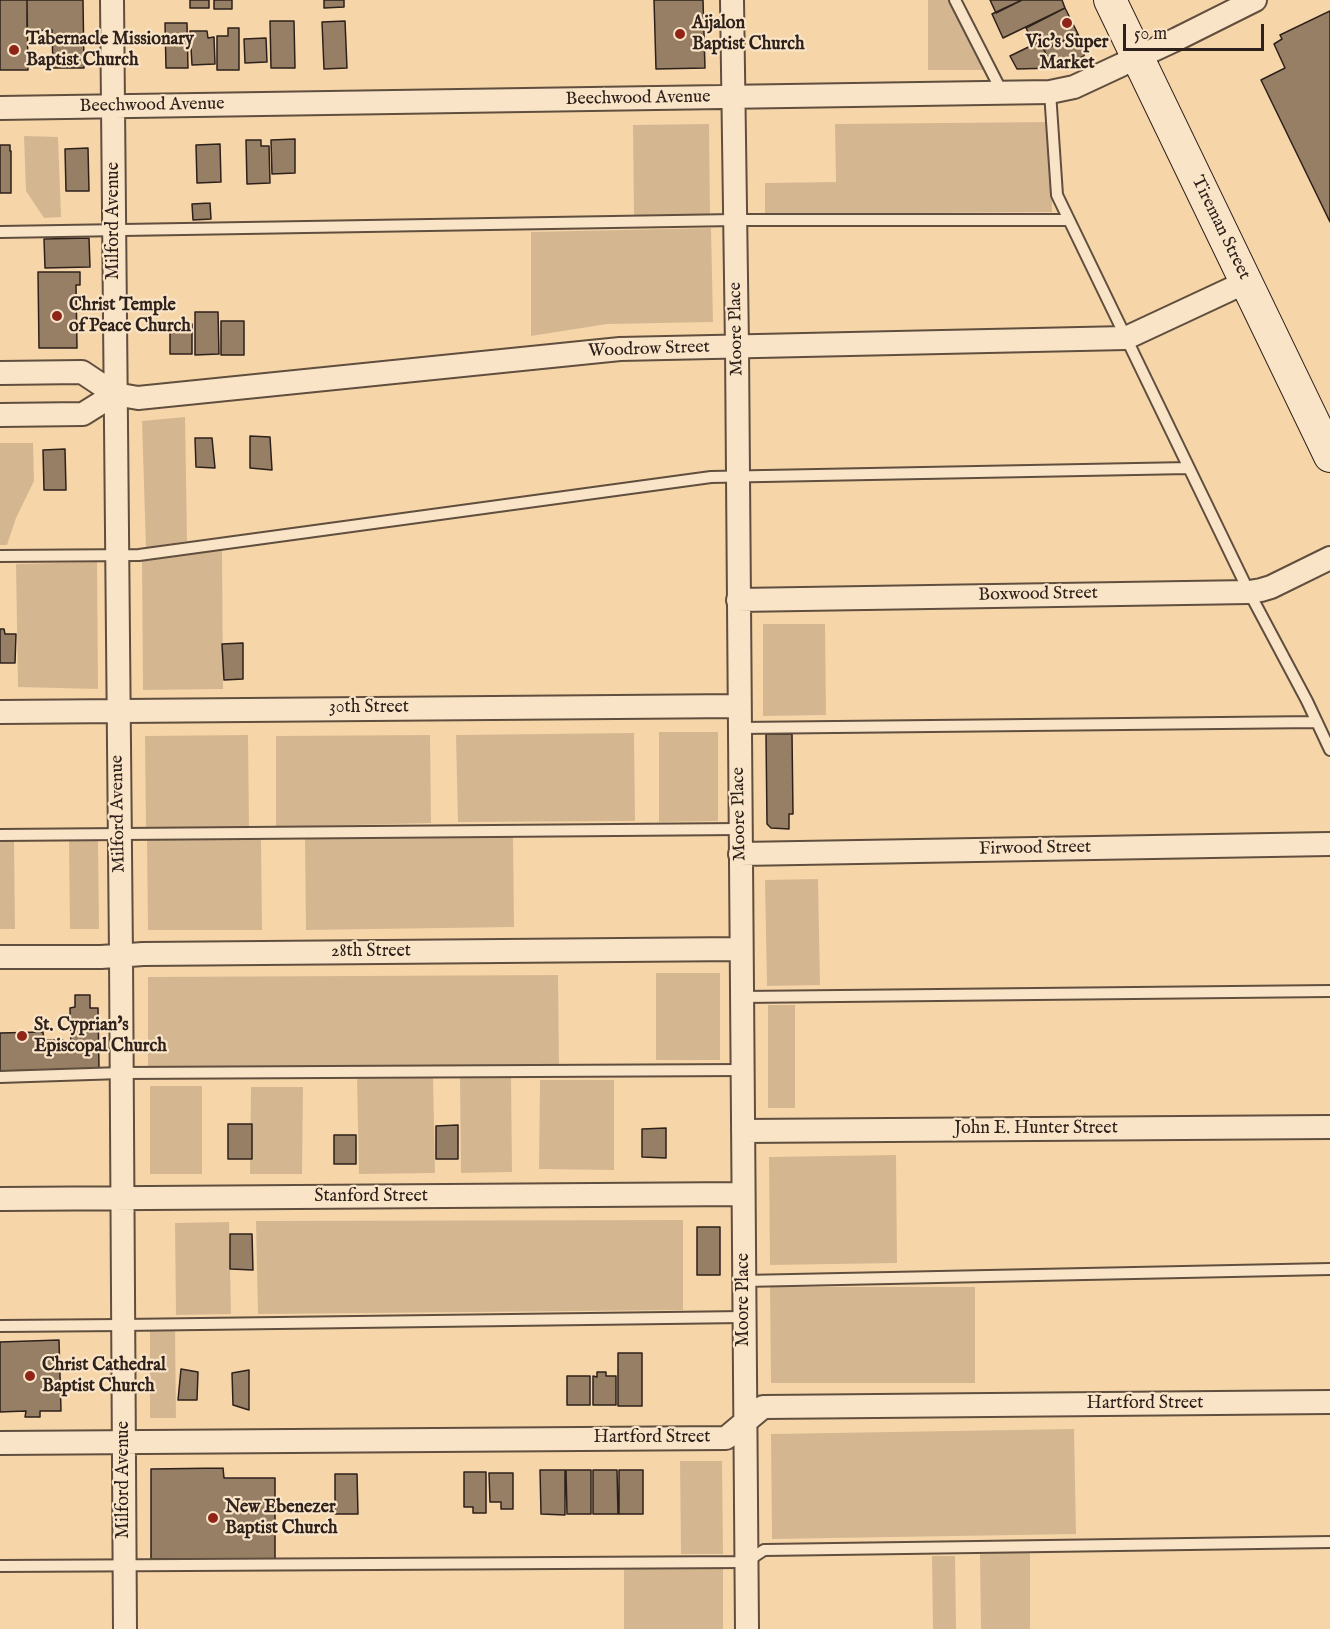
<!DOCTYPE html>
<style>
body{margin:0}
#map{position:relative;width:1330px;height:1629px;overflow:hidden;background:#f6d6a9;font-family:"IM FELL English",serif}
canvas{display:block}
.scale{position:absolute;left:1123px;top:24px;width:141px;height:27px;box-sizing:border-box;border:3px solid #2e201b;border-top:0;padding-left:8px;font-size:18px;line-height:21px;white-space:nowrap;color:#2e201b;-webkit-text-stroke:4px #f9e4c7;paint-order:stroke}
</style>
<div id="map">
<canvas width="1330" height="1629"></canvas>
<div class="scale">50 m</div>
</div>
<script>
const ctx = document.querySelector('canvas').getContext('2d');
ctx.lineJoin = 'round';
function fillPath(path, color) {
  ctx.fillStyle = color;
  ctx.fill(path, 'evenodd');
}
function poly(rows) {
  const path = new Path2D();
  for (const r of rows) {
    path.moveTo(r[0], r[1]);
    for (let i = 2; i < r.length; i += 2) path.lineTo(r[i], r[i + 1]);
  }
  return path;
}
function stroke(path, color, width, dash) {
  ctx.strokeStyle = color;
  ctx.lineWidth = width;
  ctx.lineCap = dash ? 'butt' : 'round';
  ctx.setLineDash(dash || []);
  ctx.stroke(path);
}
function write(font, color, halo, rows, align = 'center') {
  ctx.font = font + ' "IM FELL English",serif';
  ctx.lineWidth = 4.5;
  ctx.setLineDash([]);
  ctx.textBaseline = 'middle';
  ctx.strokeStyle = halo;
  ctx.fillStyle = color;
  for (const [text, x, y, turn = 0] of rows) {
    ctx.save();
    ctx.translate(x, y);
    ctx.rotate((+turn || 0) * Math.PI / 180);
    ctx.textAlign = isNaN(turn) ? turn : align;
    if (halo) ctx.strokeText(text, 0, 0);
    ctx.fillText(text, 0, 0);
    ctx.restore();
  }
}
fillPath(poly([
 [928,0,949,0,984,70,928,70],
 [1051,122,1052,212,765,214,765,183,836,182,835,124],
 [709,124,710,214,634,215,633,125],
 [24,136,58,137,61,217,44,218,26,191],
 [711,228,713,322,607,324,531,336,531,232],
 [185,417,187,541,146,548,142,421],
 [0,443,33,443,34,481,16,518,7,545,0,545],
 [222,550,223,689,143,690,142,560],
 [97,562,98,689,18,687,16,564],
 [763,624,825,624,826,715,763,716],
 [659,732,718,732,718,821,659,822],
 [634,733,635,821,458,822,456,735],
 [248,735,249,827,146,828,145,736],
 [430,735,431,823,276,827,276,736],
 [513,836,514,927,306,930,305,839],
 [147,839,261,839,262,930,148,930],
 [98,840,99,929,70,929,69,841],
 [0,841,14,841,15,929,0,929],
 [818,879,820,985,767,986,765,880],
 [656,973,720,973,720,1060,656,1060],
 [558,975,559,1068,148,1070,148,977],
 [768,1005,795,1005,795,1108,768,1108],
 [511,1075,512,1172,461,1173,460,1076],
 [433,1077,435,1173,359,1174,357,1078],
 [540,1080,614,1080,614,1170,539,1169],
 [150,1086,202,1086,202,1174,150,1174],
 [251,1087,303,1087,302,1174,250,1174],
 [896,1155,897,1263,770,1265,769,1157],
 [683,1220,683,1310,258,1314,256,1221],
 [229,1222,231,1314,176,1315,175,1223],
 [770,1287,975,1287,975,1383,771,1383],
 [150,1328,175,1328,176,1418,150,1418],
 [1074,1429,1076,1534,772,1539,771,1434],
 [680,1461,722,1461,723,1554,681,1554],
 [980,1553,1030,1553,1030,1629,981,1629],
 [932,1556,955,1556,956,1629,933,1629],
 [723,1566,723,1629,624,1629,624,1567]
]), '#d4b791');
const building = poly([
 [0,0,27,0,28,70,0,70,0,0],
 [27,0,83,0,84,68,53,68,52,30,27,31,27,0],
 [190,0,209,0,209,8,190,8,190,0],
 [214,0,232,0,232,9,214,9,214,0],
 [324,0,344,0,344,7,324,8,324,0],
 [654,0,703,0,705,68,656,69,654,0],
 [990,0,1022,0,996,13,990,0],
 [1022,0,1062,0,1065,8,1003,38,992,14,1022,0],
 [1065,8,1078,34,1049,47,1045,39,1034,44,1026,28,1065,8],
 [1330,11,1330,222,1261,80,1285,68,1274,44,1282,39,1280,35,1330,11],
 [270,21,294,21,295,68,271,68,270,21],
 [345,21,347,68,324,69,322,22,345,21],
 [165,23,187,23,188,68,166,68,165,23],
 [228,28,239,28,239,70,217,70,217,36,228,36,228,28],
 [190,31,207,31,208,38,214,37,215,64,192,65,190,31],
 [1078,34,1085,50,1084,56,1059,68,1053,68,1044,50,1078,34],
 [266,38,267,62,245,63,244,39,266,38],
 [1045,39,1049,47,1044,50,1053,68,1017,69,1010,56,1045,39],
 [295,139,295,173,272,174,271,140,295,139],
 [246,140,261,140,261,146,269,146,270,183,247,184,246,140],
 [220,144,221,182,197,183,196,145,220,144],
 [0,145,10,145,10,151,11,151,11,193,0,193,0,145],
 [88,148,89,191,66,191,65,149,88,148],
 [210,203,211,219,193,220,192,204,210,203],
 [89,238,90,267,45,268,44,239,89,238],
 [38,272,80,272,80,285,76,285,77,348,39,348,38,272],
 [195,312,218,312,219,354,195,355,195,312],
 [221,321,244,321,244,355,221,355,221,321],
 [170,324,192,324,192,354,170,354,170,324],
 [250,436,270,437,272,470,250,468,250,436],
 [195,438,212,438,215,468,196,467,195,438],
 [65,449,66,490,44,490,43,450,65,449],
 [0,629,4,629,5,634,16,634,15,663,0,663,0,629],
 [243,643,243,679,224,680,222,644,243,643],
 [766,734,792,734,793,814,789,814,789,829,771,828,767,824,766,734],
 [75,995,90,995,90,1008,98,1008,99,1069,0,1071,0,1033,43,1032,44,1040,63,1040,62,1049,71,1049,70,1008,75,1007,75,995],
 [228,1124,252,1124,252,1159,228,1159,228,1124],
 [458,1125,458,1159,436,1159,436,1126,458,1125],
 [666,1128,666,1158,642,1157,642,1129,666,1128],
 [334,1135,356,1135,356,1164,334,1164,334,1135],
 [697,1227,720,1227,720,1275,697,1275,697,1227],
 [230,1234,252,1234,253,1270,230,1269,230,1234],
 [59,1340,61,1411,40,1411,40,1417,25,1417,26,1411,0,1412,0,1342,59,1340],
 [618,1353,642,1353,642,1406,618,1406,618,1353],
 [181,1369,198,1372,197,1400,178,1400,181,1369],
 [249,1370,249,1410,233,1405,232,1373,249,1370],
 [597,1372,606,1372,606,1376,616,1376,616,1405,593,1405,593,1376,597,1377,597,1372],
 [567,1376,590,1376,590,1405,567,1405,567,1376],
 [223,1468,224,1478,275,1478,275,1559,151,1559,151,1469,223,1468],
 [540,1470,565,1470,565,1515,541,1514,540,1470],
 [566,1470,591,1470,591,1514,567,1514,566,1470],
 [593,1470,617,1470,618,1514,593,1514,593,1470],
 [619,1470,643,1470,643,1514,619,1514,619,1470],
 [464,1472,486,1472,486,1513,473,1513,473,1507,464,1507,464,1472],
 [489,1473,513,1473,513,1509,501,1509,501,1502,490,1502,489,1473],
 [335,1474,357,1474,358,1514,335,1514,335,1474]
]);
fillPath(building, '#967f65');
stroke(building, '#2e201b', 1.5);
const lane = poly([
 [955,0,1002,92],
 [1050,92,1057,195,1249,592,1307,701,1330,750],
 [0,232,735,220,1068,220],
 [0,556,139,555,711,477,1189,468],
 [739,728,1317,722],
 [0,835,740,829],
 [742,997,1330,991],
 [0,1077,121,1073,742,1070],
 [743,1281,1330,1269],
 [0,1326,123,1325,744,1317],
 [0,1566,746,1562,764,1550,1330,1542]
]);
const street = poly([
 [112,0,121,955,125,1629],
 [732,0,737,347,747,1629],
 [0,108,1050,92,1074,87,1177,39,1255,0],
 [0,373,82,372,115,394,138,398,620,349,1126,338,1246,282],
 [0,415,83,414,115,394],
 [738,600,1249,592,1261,590,1271,587,1330,558],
 [0,712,739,706],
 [740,854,1330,844],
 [0,957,101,957,143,954,741,949],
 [743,1131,1330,1127],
 [0,1199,743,1194],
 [0,1443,726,1438,763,1407,1330,1402]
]);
const secondary = poly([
 [1110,0,1330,456]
]);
stroke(lane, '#604e3e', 14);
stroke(street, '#604e3e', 26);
stroke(secondary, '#2e201b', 34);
stroke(lane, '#f9e4c7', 10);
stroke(street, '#f9e4c7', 22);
stroke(secondary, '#f9e4c7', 32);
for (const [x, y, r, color] of [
 [1067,23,6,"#8f2418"],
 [680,34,6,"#8f2418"],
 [14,50,6,"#8f2418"],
 [57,316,6,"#8f2418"],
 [22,1036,6,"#8f2418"],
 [30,1376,6,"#8f2418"],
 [213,1518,6,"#8f2418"]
]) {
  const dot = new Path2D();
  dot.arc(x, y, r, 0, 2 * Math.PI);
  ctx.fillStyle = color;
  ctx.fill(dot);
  stroke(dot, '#f9e4c7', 2);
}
write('bold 18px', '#2e201b', '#f9e4c7', [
 ["Aijalon",692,24],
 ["Baptist Church",692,45],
 ["Tabernacle Missionary",26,40],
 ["Baptist Church",26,61],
 ["Vic's Super",1067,43,"center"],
 ["Market",1067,64,"center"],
 ["Christ Temple",69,306],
 ["of Peace Church",69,327],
 ["St. Cyprian's",34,1026],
 ["Episcopal Church",34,1047],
 ["Christ Cathedral",42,1366],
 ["Baptist Church",42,1387],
 ["New Ebenezer",225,1508],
 ["Baptist Church",225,1529]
], 'left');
write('18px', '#2e201b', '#f9e4c7', [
 ["Beechwood Avenue",638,99,-1],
 ["Beechwood Avenue",152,106,-1],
 ["Milford Avenue",114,221,-90],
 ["Tireman Street",1220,228,64],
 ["Moore Place",737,329,-91],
 ["Woodrow Street",649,350,-2],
 ["Boxwood Street",1038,595,-1],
 ["30th Street",369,708],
 ["Milford Avenue",119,814,-91],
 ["Moore Place",740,814,-91],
 ["Firwood Street",1035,849,-1],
 ["28th Street",371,952],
 ["John E. Hunter Street",1036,1129],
 ["Stanford Street",371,1197],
 ["Moore Place",744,1300,-90],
 ["Hartford Street",1145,1404],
 ["Hartford Street",652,1438],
 ["Milford Avenue",124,1480,-90]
]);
</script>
